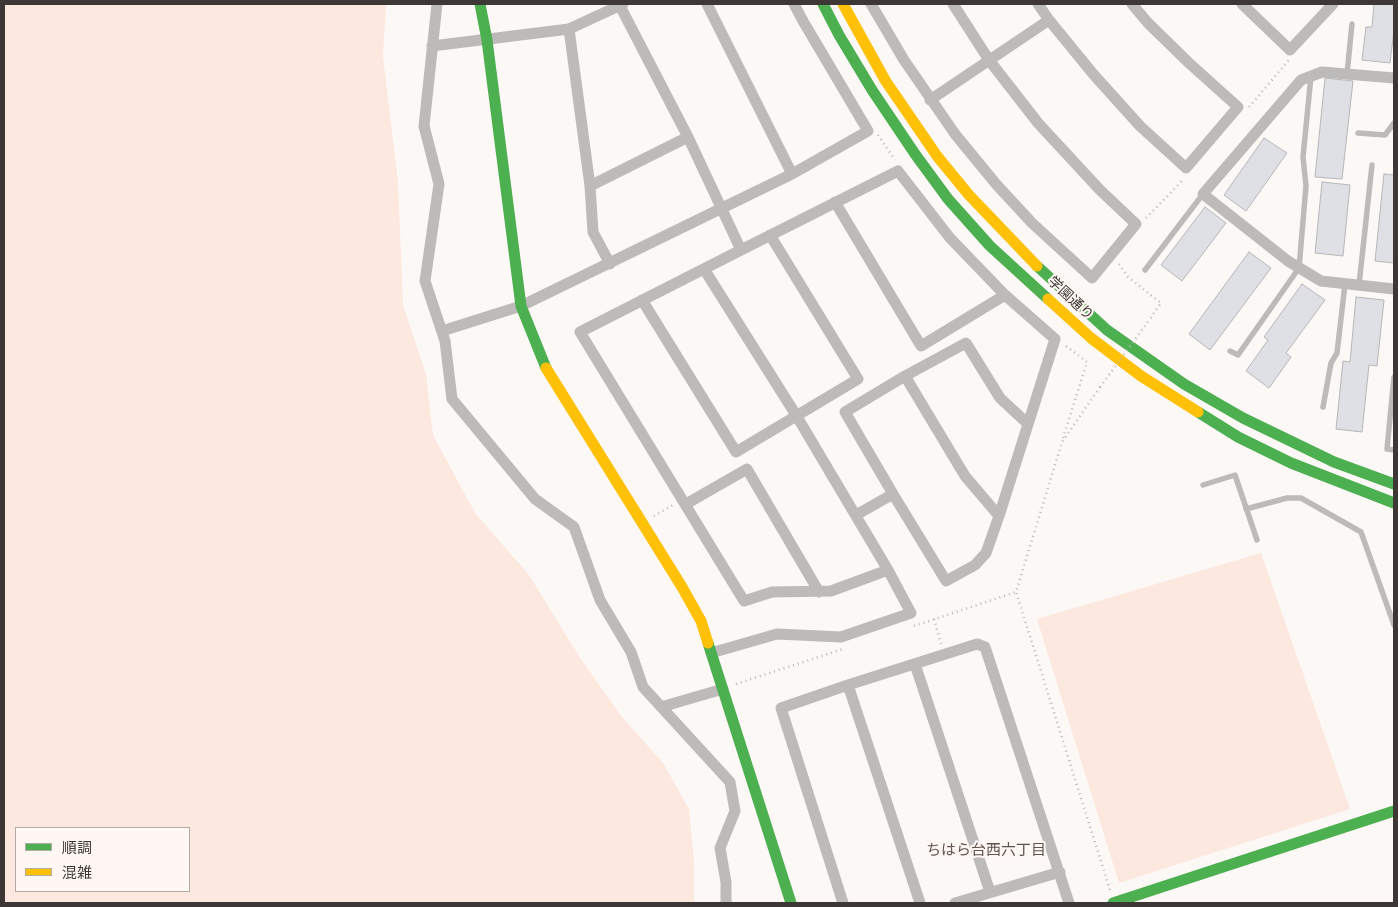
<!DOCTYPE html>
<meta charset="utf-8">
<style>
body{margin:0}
#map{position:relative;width:1398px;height:907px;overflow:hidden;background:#fcf8f6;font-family:"Nunito Sans","Noto Sans JP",sans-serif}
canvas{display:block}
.frame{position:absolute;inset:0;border:5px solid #3d3836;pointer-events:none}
.legend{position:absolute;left:15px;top:827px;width:175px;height:65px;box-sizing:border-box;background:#fff7f3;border:1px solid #b1aba7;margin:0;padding:6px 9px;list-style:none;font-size:15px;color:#3d3836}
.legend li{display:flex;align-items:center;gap:10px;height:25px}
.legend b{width:25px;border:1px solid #b1aba7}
</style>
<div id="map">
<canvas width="1398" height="907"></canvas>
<div class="frame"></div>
<ul class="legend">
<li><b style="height:6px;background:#4caf50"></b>順調</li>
<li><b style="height:6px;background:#ffc107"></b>混雑</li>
</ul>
</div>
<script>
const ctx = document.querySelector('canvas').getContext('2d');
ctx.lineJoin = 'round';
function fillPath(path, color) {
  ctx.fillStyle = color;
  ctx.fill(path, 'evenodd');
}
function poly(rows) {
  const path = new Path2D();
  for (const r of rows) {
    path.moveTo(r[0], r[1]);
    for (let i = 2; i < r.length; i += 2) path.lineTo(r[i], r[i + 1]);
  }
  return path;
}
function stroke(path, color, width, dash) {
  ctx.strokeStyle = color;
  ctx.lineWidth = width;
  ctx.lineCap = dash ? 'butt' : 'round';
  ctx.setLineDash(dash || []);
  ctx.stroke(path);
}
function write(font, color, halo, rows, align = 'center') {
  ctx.font = font + ' "Nunito Sans","Noto Sans JP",sans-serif';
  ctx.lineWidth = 4;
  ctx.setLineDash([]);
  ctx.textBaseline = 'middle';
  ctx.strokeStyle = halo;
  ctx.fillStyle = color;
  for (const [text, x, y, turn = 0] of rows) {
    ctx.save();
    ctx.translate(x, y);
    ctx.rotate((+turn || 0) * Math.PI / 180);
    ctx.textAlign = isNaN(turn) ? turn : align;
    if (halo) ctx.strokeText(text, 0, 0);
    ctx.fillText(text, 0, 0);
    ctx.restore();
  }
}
fillPath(poly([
 [4,4,386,4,383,57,398,181,403,305,426,374,433,435,475,513,529,575,580,658,622,717,663,763,689,809,694,862,694,903,4,903],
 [16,828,189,828,189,891,16,891],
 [1261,553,1350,809,1119,883,1037,619]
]), '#fce8de');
const building = poly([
 [1374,4,1394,4,1394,30,1390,63,1362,60,1366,27,1372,27,1374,4],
 [1325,78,1353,81,1342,179,1315,177,1325,78],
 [1264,138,1287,153,1246,211,1224,195,1264,138],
 [1384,174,1394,175,1394,263,1375,261,1384,174],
 [1322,182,1350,185,1343,256,1315,253,1322,182],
 [1205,207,1226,223,1182,281,1161,265,1205,207],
 [1249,252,1271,268,1210,350,1189,334,1249,252],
 [1302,284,1325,300,1286,353,1291,357,1269,388,1246,371,1268,340,1264,337,1302,284],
 [1356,297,1384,300,1377,366,1369,365,1362,432,1336,429,1343,361,1350,362,1356,297]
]);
fillPath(building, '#dee0e6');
stroke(building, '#b7b6b7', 1);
stroke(poly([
 [1249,107,1289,60],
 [878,135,895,160],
 [1146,218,1184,179],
 [1119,264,1128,277,1161,303,1150,319],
 [1100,387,1062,442,1016,592,1110,890],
 [1063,438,1087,362,1066,346],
 [654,516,673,505],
 [934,619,941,644],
 [914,626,1016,592],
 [736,684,843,649]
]), '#b8b6b5', 2.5, [1, 4]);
stroke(poly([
 [1347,74,1352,24],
 [1358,133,1385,135,1394,123],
 [1145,270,1203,194],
 [1359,285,1372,165],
 [1230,351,1238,355,1299,268,1306,186,1303,157,1311,76],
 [1394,377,1387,449,1394,450],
 [1323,407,1331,363,1337,353,1345,284],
 [1203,485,1235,475,1257,540],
 [1246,509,1287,498,1301,498,1361,532,1394,625]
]), '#bcbbba', 5.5);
stroke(poly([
 [437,4,424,126,439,184,425,281,445,341,452,399,535,499,574,527,600,600,631,652,643,687,730,782,735,811,720,848,726,882,726,903],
 [619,4,688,137,741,250,580,332,744,601,772,592,831,591,888,570],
 [707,4,792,174],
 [871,4,904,60,955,134,996,184,1032,223,1092,278,1136,224,1100,190,1038,123,989,60,953,4],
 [1038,4,1049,20,1094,75,1140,126,1186,168,1238,107,1189,63,1148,23,1132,4],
 [1242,4,1290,50,1333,4],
 [569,29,590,186,593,232,610,264],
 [432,46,569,29,623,4],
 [1394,78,1322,72,1301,80,1203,194,1288,261,1321,281,1394,289],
 [930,100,1049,20],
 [590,186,688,137],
 [741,250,898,171,950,238,1005,295,921,346,835,202],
 [704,269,796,415,888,570,911,613,841,637,777,634,711,653],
 [642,300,736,452,858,379,770,235],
 [442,331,521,306,792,174,868,131,803,21,794,4],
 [905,376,965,476,999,516,1055,339,1005,295],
 [893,494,845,412,905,376,966,343,1000,398,1028,424],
 [686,504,747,469,819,592],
 [856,515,893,494,946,581,975,565,986,553,999,516],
 [915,664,990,892],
 [848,685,920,903],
 [661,707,723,689],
 [843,903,781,708,848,685,977,644,985,647,1069,903],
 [955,903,1060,872]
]), '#bcbbba', 11);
stroke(poly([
 [480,4,487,40,521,306,546,368],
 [823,4,839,35,872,90,915,154,948,199,990,246,1048,299],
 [1037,266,1107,330,1184,384,1243,418,1334,462,1394,484],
 [1198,412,1238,437,1291,463,1394,503],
 [708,643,791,903],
 [1113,903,1394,811]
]), '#4caf50', 11);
stroke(poly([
 [843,4,885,80,937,156,969,195,1037,266],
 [1048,299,1091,338,1141,376,1198,412],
 [546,368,682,587,701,621,708,643]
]), '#ffc107', 11);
stroke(poly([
 [1100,387,1150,319]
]), '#b8b6b5', 2.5, [1, 4]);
write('14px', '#3d3836', '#fff7f3', [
 ["学園通り",1070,299,43]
]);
write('15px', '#5e544e', '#fff7f3', [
 ["ちはら台西六丁目",986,851]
]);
</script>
